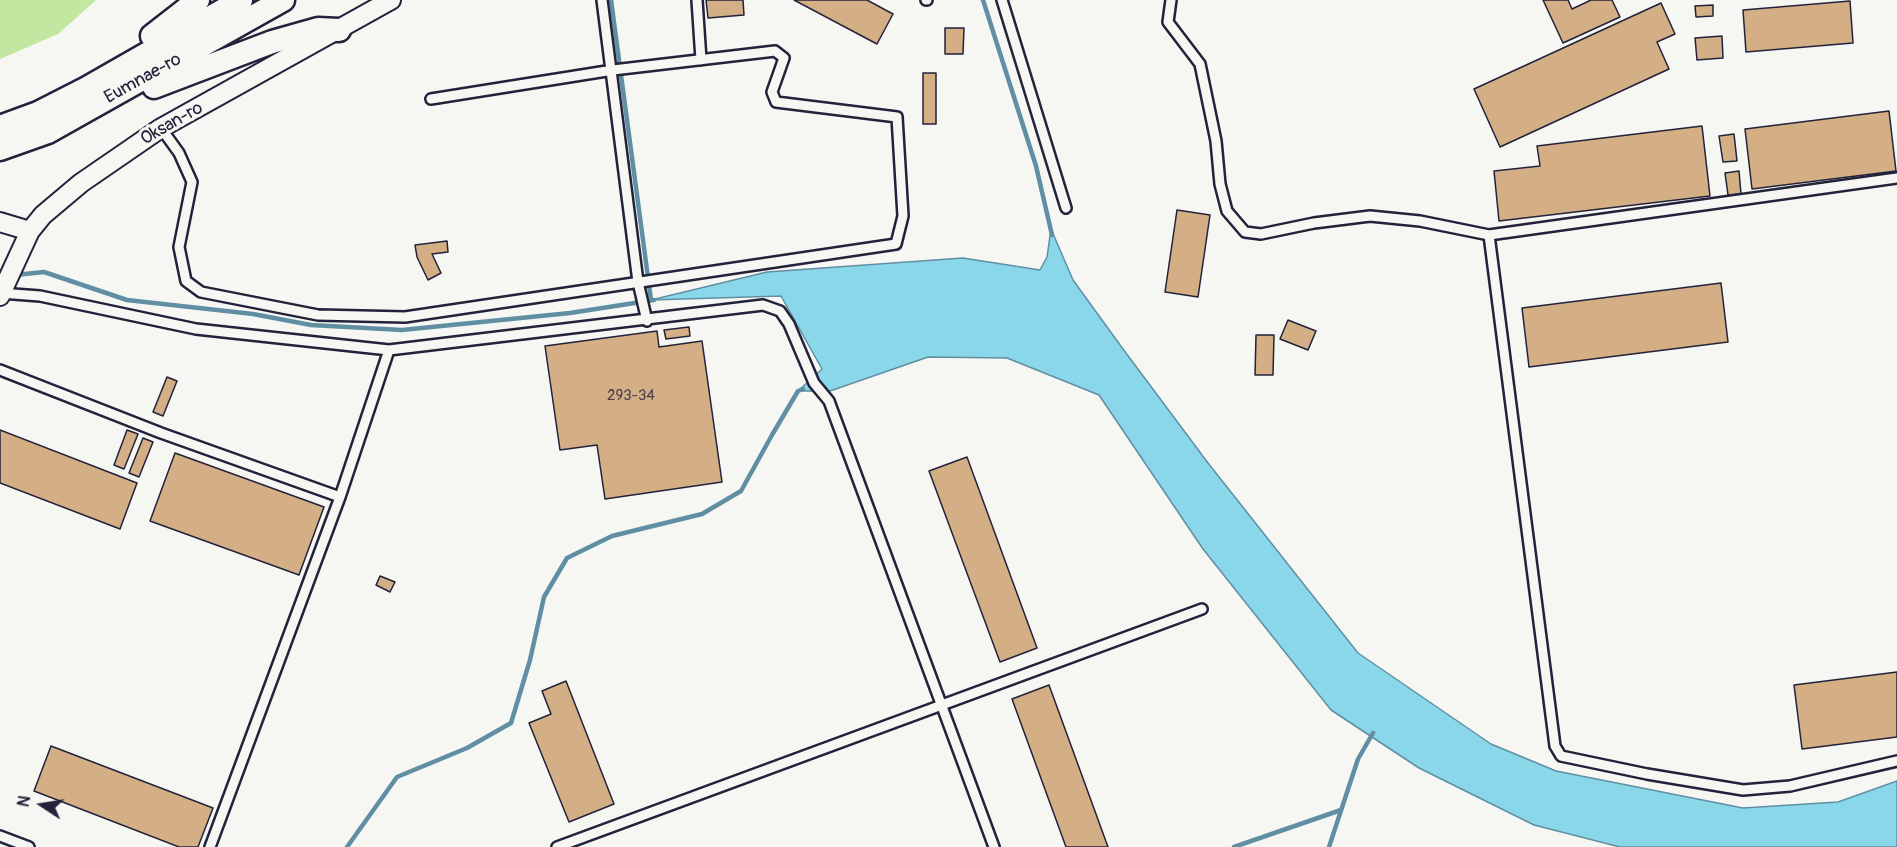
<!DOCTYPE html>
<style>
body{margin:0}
#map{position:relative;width:1897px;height:847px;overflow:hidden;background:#f6f6f2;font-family:Pangolin,sans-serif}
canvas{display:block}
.north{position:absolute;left:12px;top:775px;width:60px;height:60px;-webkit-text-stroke:4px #f6f6f2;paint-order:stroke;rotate:282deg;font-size:16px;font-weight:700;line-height:24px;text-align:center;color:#22223b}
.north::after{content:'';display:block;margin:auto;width:21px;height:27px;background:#22223b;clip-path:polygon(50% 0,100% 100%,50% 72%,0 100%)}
</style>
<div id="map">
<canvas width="1897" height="847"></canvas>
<div class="north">N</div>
</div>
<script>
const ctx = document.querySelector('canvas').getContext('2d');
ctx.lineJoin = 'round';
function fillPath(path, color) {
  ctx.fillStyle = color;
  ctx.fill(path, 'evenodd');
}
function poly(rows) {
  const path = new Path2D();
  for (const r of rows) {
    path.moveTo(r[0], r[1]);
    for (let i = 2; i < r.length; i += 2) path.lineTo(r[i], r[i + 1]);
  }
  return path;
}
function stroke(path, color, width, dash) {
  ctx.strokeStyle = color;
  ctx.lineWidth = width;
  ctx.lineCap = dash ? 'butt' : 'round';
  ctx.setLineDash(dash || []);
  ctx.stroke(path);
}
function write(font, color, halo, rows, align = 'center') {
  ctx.font = font + ' Pangolin,sans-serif';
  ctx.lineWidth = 6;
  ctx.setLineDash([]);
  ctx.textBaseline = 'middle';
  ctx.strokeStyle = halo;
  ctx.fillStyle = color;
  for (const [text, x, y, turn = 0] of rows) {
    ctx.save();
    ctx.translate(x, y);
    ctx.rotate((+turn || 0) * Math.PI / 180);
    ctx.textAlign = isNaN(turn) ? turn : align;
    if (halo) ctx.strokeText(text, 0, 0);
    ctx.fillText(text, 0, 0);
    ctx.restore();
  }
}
fillPath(poly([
 [0,0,96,0,58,34,0,59]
]), '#c3e7a0');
const water = poly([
 [1051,229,1073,280,1123,349,1208,463,1358,653,1491,744,1556,771,1743,808,1838,802,1897,781,1897,847,1620,847,1534,825,1419,768,1331,710,1203,549,1099,395,1007,358,928,357,830,391,798,391,822,369,781,296,651,300,767,272,963,258,1040,270,1047,257,1051,229]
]);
fillPath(water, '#8ad7ea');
stroke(water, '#608fa4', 1.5);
stroke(poly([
 [611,0,651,300],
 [983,0,1036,166,1052,235],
 [15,275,44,272,127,300,253,314,311,325,402,330,570,313,654,300],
 [347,847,397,777,467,748,511,723,530,660,544,597,567,558,612,536,702,514,741,491,772,435,798,391,803,389],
 [1234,847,1341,810],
 [1329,847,1358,759,1373,733]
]), '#608fa4', 4.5);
const building = poly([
 [706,0,743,0,744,15,708,18,706,0],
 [794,0,867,0,893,14,877,44,794,0],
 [1543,0,1568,0,1572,9,1591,0,1612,0,1620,17,1563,43,1543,0],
 [1850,1,1853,43,1746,52,1743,10,1850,1],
 [1661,3,1675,34,1657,42,1669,69,1500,147,1474,89,1661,3],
 [1713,5,1713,16,1696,17,1695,6,1713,5],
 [945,28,964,28,963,54,945,54,945,28],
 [1722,36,1723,58,1697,60,1695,38,1722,36],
 [923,73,936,73,936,124,923,124,923,73],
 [1889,111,1896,171,1752,189,1745,129,1889,111],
 [1702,126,1710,196,1499,221,1494,171,1540,166,1537,146,1702,126],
 [1734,134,1737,161,1723,162,1719,136,1734,134],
 [1739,171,1741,194,1728,195,1725,173,1739,171],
 [1177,210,1210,215,1198,297,1165,292,1177,210],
 [447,241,448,252,432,254,441,273,428,280,417,257,415,245,447,241],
 [1721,283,1728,342,1529,367,1522,308,1721,283],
 [1288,320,1316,331,1308,350,1280,339,1288,320],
 [689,327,690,336,666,339,664,330,689,327],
 [657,331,659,347,702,341,722,482,605,499,597,445,560,450,545,346,657,331],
 [1256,335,1274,335,1273,375,1255,375,1256,335],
 [167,377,177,381,163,416,153,412,167,377],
 [0,430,137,483,120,529,0,483,0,430],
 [127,430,138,434,124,469,114,465,127,430],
 [143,438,153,442,139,477,129,473,143,438],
 [175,453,324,507,299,575,150,521,175,453],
 [967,457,1037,648,1000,662,929,471,967,457],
 [380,576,395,582,390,592,376,585,380,576],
 [1897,672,1897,737,1802,749,1794,685,1897,672],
 [566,681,614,804,569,822,529,723,551,714,542,691,566,681],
 [1049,685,1108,847,1066,847,1012,699,1049,685],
 [51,746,213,808,198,847,179,847,34,791,51,746]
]);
fillPath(building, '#d4ae85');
stroke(building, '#22223b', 1.5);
const service = poly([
 [602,0,638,282,647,321],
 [697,0,701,60],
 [926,0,927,0],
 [1002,0,1066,208],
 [1171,0,1168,22,1200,64,1216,141,1220,184,1227,211,1245,232,1261,234,1314,223,1370,216,1420,221,1489,235,1897,178],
 [161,128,179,153,192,182,179,247,186,281,201,292,318,315,405,317,896,244,903,216,897,117,776,102,772,92,784,58,775,51,613,70,431,99],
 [1489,235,1555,746,1561,756,1647,774,1743,790,1790,786,1897,761],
 [0,293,40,296,196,329,389,350,763,305,780,311,789,324,814,383,829,401,994,847],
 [0,370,161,433,340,497],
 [0,836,29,847],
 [210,847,340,497,389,350],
 [557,847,1202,609]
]);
const minor = poly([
 [0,222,30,231],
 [0,296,30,231,43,215,81,183,161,128,391,0]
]);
const tertiary = poly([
 [152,36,198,0],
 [154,87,272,42,318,29,339,30],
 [0,127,38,113,87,88,241,0],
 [0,149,48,132,283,0]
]);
stroke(service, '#22223b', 14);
stroke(minor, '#22223b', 22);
stroke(tertiary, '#22223b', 27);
stroke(service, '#f6f6f2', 9);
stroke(minor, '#f6f6f2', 18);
stroke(tertiary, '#f6f6f2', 22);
write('15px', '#4e454e', null, [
 ["293-34",631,396]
]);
write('18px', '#22223b', '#f6f6f2', [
 ["Eumnae-ro",143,79,-29],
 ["Oksan-ro",172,124,-30]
]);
</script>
